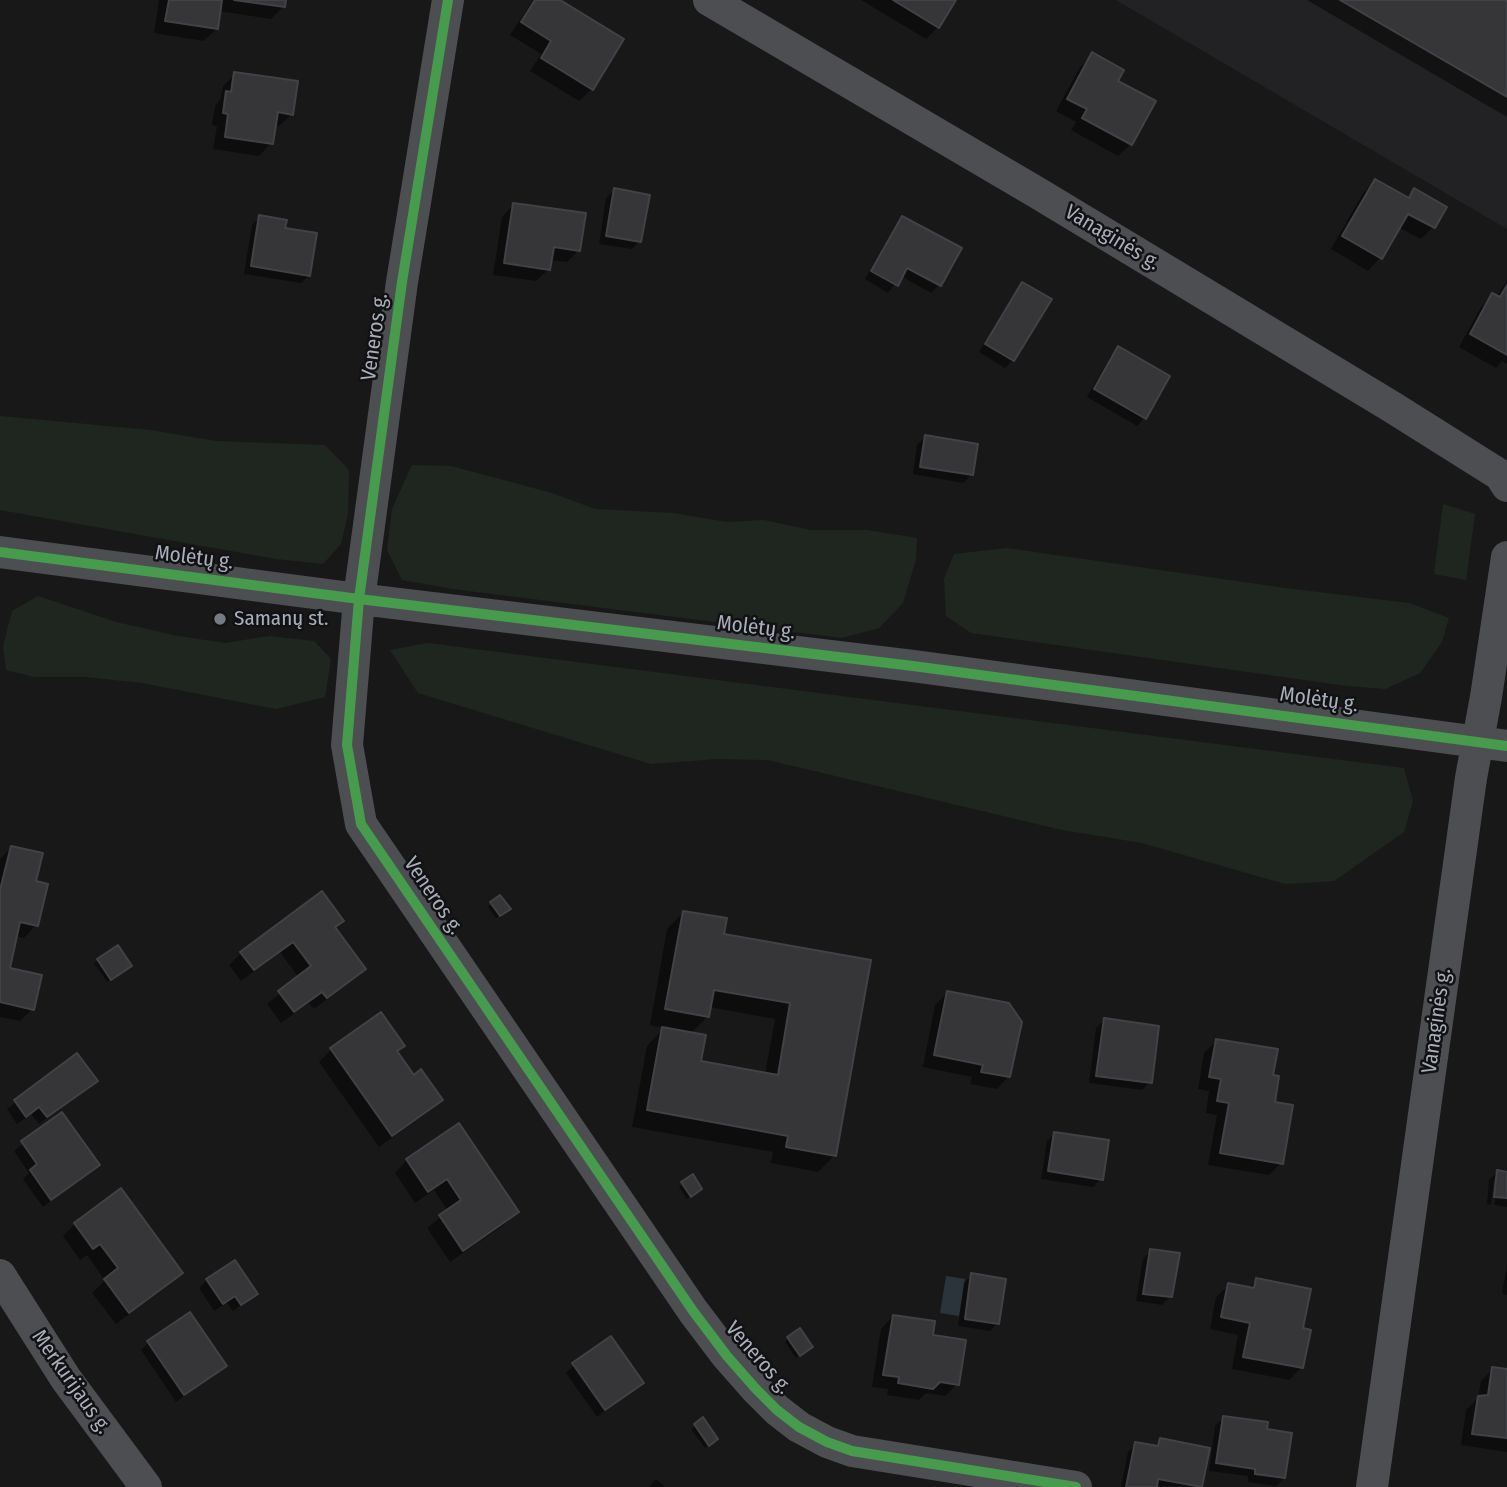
<!DOCTYPE html>
<meta charset="utf-8">
<style>
body{margin:0}
canvas{display:block;background:#181819}
</style>
<canvas width="1507" height="1487"></canvas>
<script>
const ctx = document.querySelector('canvas').getContext('2d');
ctx.lineJoin = 'round';
function fillPath(path, color) {
  ctx.fillStyle = color;
  ctx.fill(path, 'evenodd');
}
function poly(rows) {
  const path = new Path2D();
  for (const r of rows) {
    path.moveTo(r[0], r[1]);
    for (let i = 2; i < r.length; i += 2) path.lineTo(r[i], r[i + 1]);
  }
  return path;
}
function stroke(path, color, width, dash) {
  ctx.strokeStyle = color;
  ctx.lineWidth = width;
  ctx.lineCap = dash ? 'butt' : 'round';
  ctx.setLineDash(dash || []);
  ctx.stroke(path);
}
function write(font, color, halo, rows, align = 'center') {
  ctx.font = font + ' "Fira Sans Condensed",sans-serif';
  ctx.lineWidth = 5;
  ctx.setLineDash([]);
  ctx.textBaseline = 'middle';
  ctx.strokeStyle = halo;
  ctx.fillStyle = color;
  for (const [text, x, y, turn = 0] of rows) {
    ctx.save();
    ctx.translate(x, y);
    ctx.rotate((+turn || 0) * Math.PI / 180);
    ctx.textAlign = isNaN(turn) ? turn : align;
    if (halo) ctx.strokeText(text, 0, 0);
    ctx.fillText(text, 0, 0);
    ctx.restore();
  }
}
fillPath(poly([
 [1116,0,1507,0,1507,229]
]), '#222225');
fillPath(poly([
 [0,416,150,430,216,441,325,445,349,470,348,514,341,544,323,564,276,559,0,510],
 [412,465,451,466,552,493,595,509,673,513,727,522,764,520,810,530,867,530,917,538,916,559,903,603,879,628,842,638,453,589,402,580,387,550,392,509],
 [1443,504,1475,514,1466,580,1434,574],
 [1007,548,1285,588,1409,603,1449,618,1442,642,1420,673,1385,689,1347,686,971,633,946,616,944,579,954,554],
 [38,596,116,622,178,636,225,643,269,636,314,641,331,659,325,697,276,709,142,683,86,677,34,677,6,670,3,646,12,611],
 [428,643,1404,768,1413,801,1404,832,1334,881,1285,884,1142,843,1062,830,768,760,717,759,651,764,418,693,390,650]
]), '#1e261f');
fillPath(poly([
 [946,1276,965,1279,959,1316,940,1313]
]), '#2b343b');
fillPath(poly([
 [159,0,284,0,283,7,271,19,219,11,217,28,204,41,154,33],
 [533,0,557,0,592,89,579,101,530,71,541,54,510,35],
 [861,0,954,0,938,27,926,39],
 [1307,0,1507,0,1507,117],
 [1093,55,1116,81,1131,144,1118,156,1071,130,1076,122,1056,111,1080,67],
 [235,74,292,114,279,126,274,125,271,143,259,156,213,149,217,126,212,125,215,106,220,100,223,86],
 [1375,181,1406,199,1414,190,1433,227,1421,239,1398,227,1380,258,1368,271,1331,249,1363,193],
 [614,190,640,241,632,249,599,244,606,198],
 [514,204,579,250,567,262,550,260,549,269,536,281,493,275,502,217],
 [260,217,309,275,301,283,244,274,252,225],
 [902,218,959,249,939,285,931,293,901,276,888,293,865,279,895,226],
 [1507,281,1507,364,1502,361,1496,368,1459,347,1481,307,1493,295,1496,297],
 [1023,284,1013,360,1005,368,979,352,1015,292],
 [1118,348,1144,418,1137,426,1087,397,1111,356],
 [925,437,971,475,963,483,913,474,917,445],
 [11,848,36,925,24,938,15,936,7,969,32,1009,20,1021,0,1017,0,859],
 [500,897,505,912,496,918,488,907],
 [684,912,722,936,869,962,835,1155,818,1172,771,1163,773,1152,632,1127,647,1046,664,1028,650,1025,667,929],
 [709,1007,775,1019,765,1074,699,1063,690,1034,708,1016],
 [333,929,363,969,351,981,314,1009,309,1003,281,1023,267,1004,299,978,280,952,241,981,229,965,241,953],
 [117,947,126,969,107,982,94,963],
 [947,993,1009,1076,997,1089,970,1084,972,1077,923,1067,935,1005],
 [380,1014,403,1045,396,1052,413,1077,440,1099,428,1112,379,1147,319,1062,331,1050],
 [1104,1020,1150,1082,1142,1090,1089,1083,1096,1028],
 [1216,1041,1271,1077,1281,1163,1269,1175,1208,1165,1217,1115,1206,1113,1209,1091,1198,1089,1204,1053],
 [77,1056,96,1081,39,1124,31,1114,17,1124,7,1109],
 [62,1114,98,1165,43,1207,23,1179,29,1173,14,1151],
 [458,1125,517,1212,505,1224,450,1262,427,1228,448,1211,434,1190,415,1203,395,1173,407,1160],
 [1055,1133,1101,1179,1093,1187,1041,1179,1047,1141],
 [1497,1172,1507,1173,1507,1207,1494,1205,1498,1179,1494,1179,1491,1205,1487,1204,1489,1180],
 [682,1184,697,1192,687,1199,679,1187],
 [120,1191,181,1273,169,1285,116,1324,92,1293,105,1280,87,1255,80,1260,63,1236,75,1224],
 [1151,1251,1170,1297,1162,1305,1136,1301,1143,1259],
 [1507,1263,1507,1295,1502,1294],
 [972,1275,998,1323,990,1331,958,1326,964,1283],
 [207,1280,255,1294,233,1311,227,1303,214,1311,199,1288],
 [1257,1280,1301,1329,1302,1367,1289,1380,1232,1369,1238,1335,1210,1329,1216,1297,1229,1285,1248,1289],
 [893,1316,931,1336,957,1384,945,1396,926,1393,919,1400,887,1395,888,1389,872,1387,881,1329],
 [788,1338,807,1350,796,1358,785,1342],
 [149,1342,224,1366,176,1402,141,1350],
 [574,1365,642,1382,597,1417,566,1373],
 [1493,1369,1507,1371,1507,1452,1461,1445,1466,1410,1478,1398,1481,1381],
 [1223,1418,1265,1431,1284,1478,1276,1486,1248,1482,1248,1476,1209,1471,1215,1426],
 [703,1420,713,1442,705,1448,691,1429],
 [1161,1440,1200,1486,1121,1487,1128,1452,1136,1444,1154,1447],
 [656,1479,665,1487,649,1487]
]), '#0007');
const building = poly([
 [169,0,222,0,218,29,165,21,169,0],
 [234,0,286,0,285,7,234,0],
 [535,0,560,0,624,39,593,90,541,58,551,41,521,22,535,0],
 [893,0,956,0,939,28,893,0],
 [1340,0,1507,0,1507,97,1340,0],
 [1092,52,1124,70,1118,81,1156,101,1132,145,1082,118,1087,109,1067,99,1092,52],
 [234,72,298,81,293,115,278,112,273,144,225,137,228,114,223,113,226,91,231,92,234,72],
 [1375,179,1409,198,1414,188,1447,207,1435,228,1408,214,1382,259,1342,236,1375,179],
 [614,188,650,195,641,242,606,236,614,188],
 [513,203,586,213,580,251,554,247,550,270,504,263,513,203],
 [259,215,287,220,285,228,317,233,310,276,251,266,259,215],
 [902,216,962,248,941,286,907,268,898,286,871,271,902,216],
 [1022,282,1052,299,1014,361,985,344,1022,282],
 [1507,285,1507,355,1470,334,1492,293,1500,297,1507,285],
 [1118,346,1170,376,1146,419,1094,389,1118,346],
 [925,435,978,444,973,475,920,467,925,435],
 [11,846,43,853,36,881,48,884,38,926,20,922,10,968,42,975,34,1010,0,1002,0,890,11,846],
 [322,891,344,921,335,927,366,969,327,998,322,992,294,1012,278,991,311,966,293,942,254,970,240,952,322,891],
 [500,895,511,909,500,916,490,902,500,895],
 [683,911,727,918,724,934,871,960,836,1156,786,1147,788,1136,647,1110,662,1027,706,1035,701,1061,778,1075,790,1003,714,990,709,1017,665,1009,683,911],
 [118,945,132,966,111,980,97,959,118,945],
 [947,991,1009,1003,1022,1022,1010,1077,981,1072,983,1065,934,1055,947,991],
 [381,1012,405,1046,397,1051,414,1075,421,1069,443,1100,392,1136,330,1048,381,1012],
 [1104,1018,1159,1026,1152,1083,1096,1076,1104,1018],
 [1216,1039,1278,1049,1273,1075,1279,1076,1275,1102,1293,1105,1283,1164,1220,1153,1229,1103,1217,1101,1221,1079,1209,1077,1216,1039],
 [77,1053,98,1081,47,1117,39,1107,26,1117,14,1100,77,1053],
 [62,1112,100,1165,51,1200,30,1170,37,1164,21,1141,62,1112],
 [459,1123,519,1212,463,1251,439,1215,461,1200,447,1179,428,1192,406,1159,459,1123],
 [1054,1132,1109,1140,1103,1180,1048,1171,1054,1132],
 [1497,1170,1507,1172,1507,1198,1494,1197,1497,1170],
 [693,1174,702,1189,691,1197,681,1182,693,1174],
 [121,1188,183,1273,129,1313,104,1279,118,1268,100,1244,93,1249,74,1223,121,1188],
 [1150,1249,1180,1253,1172,1297,1143,1294,1150,1249],
 [235,1260,258,1294,241,1305,235,1296,223,1304,206,1279,235,1260],
 [971,1273,1006,1279,999,1324,965,1319,971,1273],
 [1256,1278,1311,1289,1303,1328,1311,1330,1303,1368,1243,1357,1250,1323,1221,1317,1228,1283,1254,1288,1256,1278],
 [190,1312,227,1366,184,1395,147,1341,190,1312],
 [893,1315,935,1321,933,1335,966,1340,959,1385,940,1382,933,1389,898,1383,899,1377,883,1375,893,1315],
 [800,1328,813,1347,800,1356,787,1337,800,1328],
 [611,1336,644,1383,605,1410,572,1363,611,1336],
 [1492,1367,1507,1369,1507,1438,1472,1434,1478,1396,1488,1395,1492,1367],
 [1223,1416,1268,1422,1267,1429,1292,1433,1285,1478,1255,1474,1255,1469,1216,1463,1223,1416],
 [703,1417,718,1439,709,1446,694,1424,703,1417],
 [1160,1438,1210,1448,1202,1487,1158,1479,1157,1487,1126,1487,1135,1442,1158,1446,1160,1438]
]);
fillPath(building, '#363638');
stroke(building, '#414245', 2);
stroke(poly([
 [448,0,402,282,359,599,347,745,361,824,693,1311,727,1356,756,1389,777,1410,799,1427,827,1442,852,1451,1076,1487],
 [709,0,1036,192,1392,407,1500,475,1507,486],
 [0,552,359,599,913,666,1507,746],
 [0,1275,66,1379,146,1487],
 [1372,1487,1471,778,1486,697,1507,557]
]), '#4c4e52', 32);
stroke(poly([
 [448,0,402,282,359,599,347,745,361,824,693,1311,727,1356,756,1389,777,1410,799,1427,827,1442,852,1451,1076,1487],
 [0,552,359,599,913,666,1507,746]
]), '#469c4c', 10);
for (const [x, y, r, color] of [
 [220,619,7,"#767a82"]
]) {
  const dot = new Path2D();
  dot.arc(x, y, r, 0, 2 * Math.PI);
  ctx.fillStyle = color;
  ctx.fill(dot);
  stroke(dot, '#121215', 2.5);
}
write('21px', '#a9afba', '#121215', [
 ["Vanaginės g.",1112,238,31],
 ["Veneros g.",375,337,-82],
 ["Molėtų g.",194,558,7],
 ["Molėtų g.",756,628,7],
 ["Molėtų g.",1319,700,8],
 ["Veneros g.",433,896,56],
 ["Vanaginės g.",1437,1021,-82],
 ["Veneros g.",758,1358,49],
 ["Merkurijaus g.",71,1382,55]
]);
write('21px', '#a9afba', '#121215', [
 ["Samanų st.",234,619]
], 'left');
</script>
